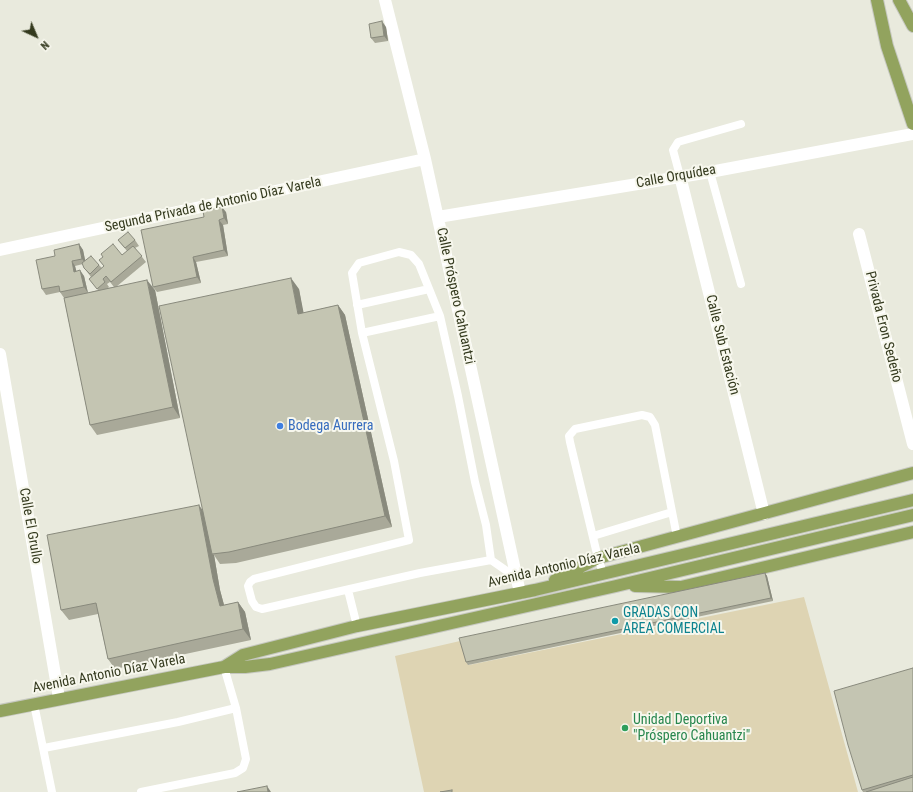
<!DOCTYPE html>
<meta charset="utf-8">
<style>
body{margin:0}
#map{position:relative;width:913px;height:792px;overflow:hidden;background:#e9eadd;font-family:"Roboto Condensed",sans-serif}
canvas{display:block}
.north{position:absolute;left:16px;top:16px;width:40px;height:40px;-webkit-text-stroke:3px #f7f7ed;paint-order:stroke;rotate:136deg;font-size:11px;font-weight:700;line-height:16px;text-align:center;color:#343a1e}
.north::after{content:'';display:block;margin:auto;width:14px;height:18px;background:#343a1e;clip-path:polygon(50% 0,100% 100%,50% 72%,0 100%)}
</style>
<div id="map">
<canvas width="913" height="792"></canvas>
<div class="north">N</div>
</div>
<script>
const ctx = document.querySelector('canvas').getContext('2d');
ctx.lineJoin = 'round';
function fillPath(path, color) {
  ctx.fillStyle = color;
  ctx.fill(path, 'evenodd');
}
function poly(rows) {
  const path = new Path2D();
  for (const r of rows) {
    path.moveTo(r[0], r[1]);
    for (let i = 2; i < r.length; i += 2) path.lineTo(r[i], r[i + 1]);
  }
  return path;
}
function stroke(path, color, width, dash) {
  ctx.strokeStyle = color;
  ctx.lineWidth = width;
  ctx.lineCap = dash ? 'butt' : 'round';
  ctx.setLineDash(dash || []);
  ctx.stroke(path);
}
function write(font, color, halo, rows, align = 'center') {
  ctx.font = font + ' "Roboto Condensed",sans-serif';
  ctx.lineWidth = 4;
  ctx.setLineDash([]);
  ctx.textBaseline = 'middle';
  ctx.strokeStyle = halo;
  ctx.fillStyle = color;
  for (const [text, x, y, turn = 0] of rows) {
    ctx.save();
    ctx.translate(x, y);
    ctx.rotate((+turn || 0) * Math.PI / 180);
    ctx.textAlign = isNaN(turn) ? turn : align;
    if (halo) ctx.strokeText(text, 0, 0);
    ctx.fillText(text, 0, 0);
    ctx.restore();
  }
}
fillPath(poly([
 [804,597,858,792,424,792,395,656,460,641,469,665]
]), '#ded4b3');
const primary = poly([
 [877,0,887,46,913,124],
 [899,0,913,26],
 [555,580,598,558,913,473],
 [635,586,681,587,913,532],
 [224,667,243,655,357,626,535,590,913,500],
 [0,711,224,667,245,667,270,664,616,586,913,515]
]);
stroke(primary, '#c6c8c0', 14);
stroke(poly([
 [710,172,741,284],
 [680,176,673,150,678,142,741,124],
 [357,305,429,289],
 [362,333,352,273,359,263,399,252,411,255,419,264,440,316],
 [593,536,672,512],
 [491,560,486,525,475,482,458,396,440,316,362,333,394,461,409,540,254,579,250,582,248,586,252,601,256,607,262,609,420,573,491,560,517,578],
 [603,573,598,558,570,442,569,436,575,429,642,415,650,417,655,425,677,537],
 [348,590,357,626],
 [34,704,52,792],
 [44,748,178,722,236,708],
 [141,792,235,773,243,768,246,759,236,708,224,667]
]), '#fff', 8);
stroke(poly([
 [385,0,425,159,520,593],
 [680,176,764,514],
 [438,217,710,172,913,134],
 [859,234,913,444],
 [0,250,425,159],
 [0,354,59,698]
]), '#fff', 12);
stroke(primary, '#92a35e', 12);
fillPath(poly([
 [386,27,388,41,375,43,371,38],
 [226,212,228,224,223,225,228,256,196,262,201,283,157,292,153,287],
 [118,240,135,240,139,246,135,248,146,262,116,287,155,290,180,418,97,435,90,425,64,298,60,292,46,295,42,289,55,256,79,244,83,250,85,261,99,265,102,268,104,266,99,260,122,255,127,251],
 [83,264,84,268,91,277,89,279,98,290,88,293,84,276,76,271,75,266],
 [110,282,114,287,108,288,109,287,107,284],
 [299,289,303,313,338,305,345,315,392,527,236,563,220,564,214,555,220,590,224,605,238,602,245,612,251,640,115,669,108,659,98,614,69,620,61,610,203,512],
 [765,573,767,576,773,601,468,665,466,662],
 [913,668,913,792,863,792,862,790]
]), '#a9a999');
fillPath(poly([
 [382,21,386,27,388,41,384,36],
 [222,207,226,212,228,224,224,218],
 [219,220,223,225,228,256,224,250],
 [79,244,83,250,86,264,82,259],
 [193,257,196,262,201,283,197,277],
 [72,261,75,266,78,277,74,272],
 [80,270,84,276,88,293,84,287],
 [291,278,299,289,306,325,298,314],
 [147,280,155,290,180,418,173,407],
 [338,305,345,315,392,527,385,516],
 [199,505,206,515,212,554,214,555,220,590,227,616,220,606,213,579],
 [765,573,767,576,773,601,771,598],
 [238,602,245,612,251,640,243,629],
 [267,786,271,792,268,792]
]), '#898a7d');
const building = poly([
 [382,21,384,36,371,38,369,24,382,21],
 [222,207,224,218,219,220,224,250,193,257,197,277,153,287,141,230,204,217,203,211,222,207],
 [128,232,135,240,125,248,118,240,128,232],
 [79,244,82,259,72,261,74,272,80,270,84,287,60,292,59,286,42,289,36,260,55,256,54,250,79,244],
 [113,244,122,255,133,246,142,256,111,282,106,276,103,279,105,282,97,289,89,279,104,266,99,260,103,257,101,254,113,244],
 [91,256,99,265,90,274,84,268,82,263,91,256],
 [291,278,298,314,338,305,385,516,229,552,212,554,159,306,291,278],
 [147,280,173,407,90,425,64,298,147,280],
 [199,505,213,579,220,606,238,602,243,629,108,659,96,603,61,610,47,535,199,505],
 [765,573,771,598,466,662,459,638,765,573],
 [913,668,913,775,862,790,848,745,834,691,913,668],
 [913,777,913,792,866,792,913,777],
 [267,786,268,792,237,792,267,786],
 [452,790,452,792,440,792,452,790]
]);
fillPath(building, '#c4c5b2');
stroke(building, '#898a7d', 1);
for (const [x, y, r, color] of [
 [280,426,4,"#3f7fe0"],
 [615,621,4,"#0f9aa8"],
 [625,728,4,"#2e9e5b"]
]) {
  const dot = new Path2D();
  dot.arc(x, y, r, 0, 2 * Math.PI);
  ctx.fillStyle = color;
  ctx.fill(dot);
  stroke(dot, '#f7f7ed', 1.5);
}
write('14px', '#343a1e', '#f7f7ed', [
 ["Calle Orquídea",676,177,-10],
 ["Segunda Privada de Antonio Díaz Varela",213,205,-12],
 ["Calle Próspero Cahuantzi",455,296,78],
 ["Privada Eron Sedeño",883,327,76],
 ["Calle Sub Estación",722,345,76],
 ["Calle El Grullo",30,526,80],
 ["Avenida Antonio Díaz Varela",564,566,-13],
 ["Avenida Antonio Díaz Varela",109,674,-11]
]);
write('14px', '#366cbe', '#f7f7ed', [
 ["Bodega Aurrera",288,426]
], 'left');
write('14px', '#0d838f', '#f7f7ed', [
 ["GRADAS CON",623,613],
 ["AREA COMERCIAL",623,629]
], 'left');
write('14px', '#27864d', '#f7f7ed', [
 ["Unidad Deportiva",633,720],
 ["\"Próspero Cahuantzi\"",633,736]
], 'left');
</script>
